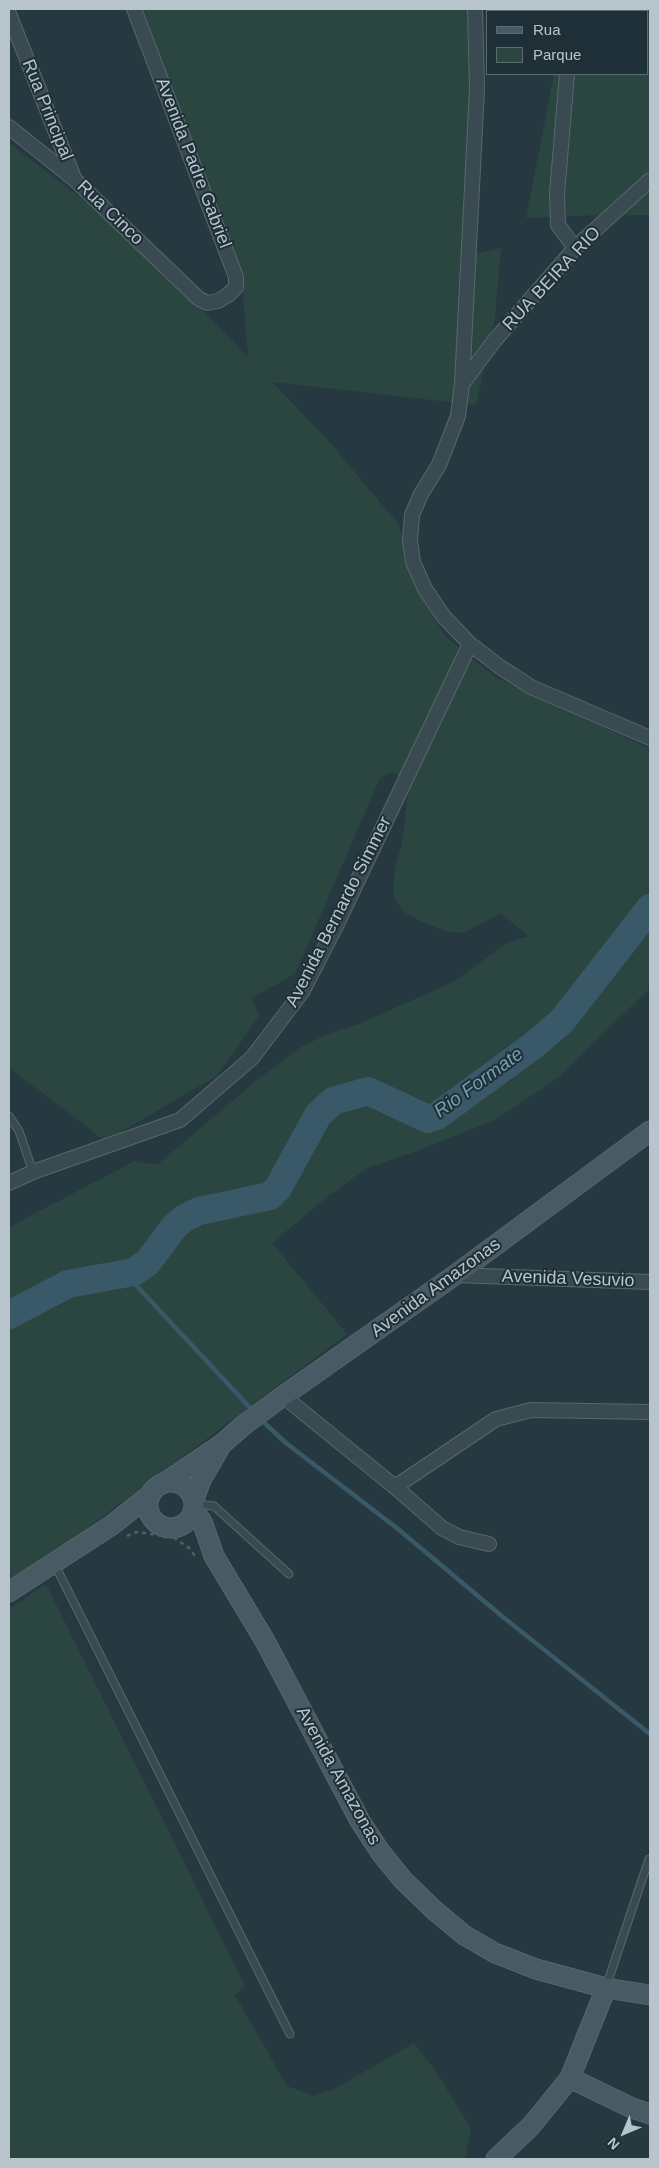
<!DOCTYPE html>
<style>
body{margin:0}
#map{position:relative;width:659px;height:2168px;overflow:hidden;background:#263941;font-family:Helvetica,sans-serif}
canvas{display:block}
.frame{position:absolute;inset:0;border:10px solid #b7c4cb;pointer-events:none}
.legend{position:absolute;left:486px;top:10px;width:162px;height:65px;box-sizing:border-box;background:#1f2f37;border:1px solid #5c6b72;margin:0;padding:6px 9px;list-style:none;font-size:15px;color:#b7c4cb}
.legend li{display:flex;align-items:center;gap:10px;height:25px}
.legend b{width:25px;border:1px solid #5c6b72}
.north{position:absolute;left:599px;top:2108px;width:50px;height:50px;-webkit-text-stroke:4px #1f2f37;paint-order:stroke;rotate:225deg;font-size:14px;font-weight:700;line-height:20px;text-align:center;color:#b7c4cb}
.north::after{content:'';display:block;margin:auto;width:18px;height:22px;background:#b7c4cb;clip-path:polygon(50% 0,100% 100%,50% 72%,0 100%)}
</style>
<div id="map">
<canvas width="659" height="2168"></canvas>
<div class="frame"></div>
<ul class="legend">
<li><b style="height:6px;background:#485a64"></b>Rua</li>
<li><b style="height:14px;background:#2b4641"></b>Parque</li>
</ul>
<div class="north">N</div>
</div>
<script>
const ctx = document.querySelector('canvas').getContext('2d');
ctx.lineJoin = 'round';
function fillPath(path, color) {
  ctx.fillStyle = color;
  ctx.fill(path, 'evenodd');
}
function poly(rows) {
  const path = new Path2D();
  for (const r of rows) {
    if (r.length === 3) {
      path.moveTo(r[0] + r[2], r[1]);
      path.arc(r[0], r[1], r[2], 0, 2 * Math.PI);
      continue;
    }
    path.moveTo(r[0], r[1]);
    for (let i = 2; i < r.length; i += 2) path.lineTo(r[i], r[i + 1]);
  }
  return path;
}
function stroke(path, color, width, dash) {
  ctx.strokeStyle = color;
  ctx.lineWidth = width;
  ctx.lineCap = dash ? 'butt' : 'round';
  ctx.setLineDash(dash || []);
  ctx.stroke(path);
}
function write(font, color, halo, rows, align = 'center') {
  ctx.font = font + ' Helvetica,sans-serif';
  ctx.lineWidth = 4;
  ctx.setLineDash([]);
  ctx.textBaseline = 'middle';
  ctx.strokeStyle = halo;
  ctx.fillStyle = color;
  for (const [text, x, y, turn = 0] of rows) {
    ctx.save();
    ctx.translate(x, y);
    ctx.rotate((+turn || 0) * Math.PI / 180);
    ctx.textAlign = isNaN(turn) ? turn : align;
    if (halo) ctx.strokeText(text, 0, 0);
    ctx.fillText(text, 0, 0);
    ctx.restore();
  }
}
fillPath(poly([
 [142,9,470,9,476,254,501,248,495,316,476,405,272,382,327,439,399,525,414,583,445,636,495,677,646,747,650,744,650,988,559,1077,495,1120,414,1152,367,1168,326,1198,272,1243,347,1334,89,1527,9,1581,9,1227,135,1161,157,1165,257,1080,301,1047,330,1033,359,1024,453,982,507,943,529,936,500,913,464,933,450,932,426,924,404,912,393,897,395,868,402,843,408,794,404,781,394,772,380,778,295,974,252,998,259,1016,217,1076,105,1141,9,1067,9,143,123,230,248,357,241,272],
 [566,9,650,9,650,215,599,215,526,218,554,74,648,74,648,11,566,11],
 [46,1584,245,1985,235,1995,287,2086,314,2096,336,2088,414,2043,435,2070,471,2129,465,2159,9,2159,9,1609]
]), '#2b4641');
stroke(poly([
 [132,1272,134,1283,254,1412],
 [259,1418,286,1443,398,1529,503,1617,650,1734]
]), '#3a5968', 4.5);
stroke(poly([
 [9,1315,68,1284,134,1272,148,1262,174,1227,183,1219,199,1211,270,1196,278,1188,318,1115,333,1101,368,1091,428,1119,437,1116,534,1045,562,1021,650,908]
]), '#3a5968', 28);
const lane = poly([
 [9,1116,19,1131,33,1172],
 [195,1504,214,1506,289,1574],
 [55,1565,290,2034],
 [606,1987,649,1859]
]);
const street = poly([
 [475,9,477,89,462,384,458,416,439,465,421,494,412,515,410,540,413,562,425,589,444,617,470,644,500,667,531,687,650,738],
 [572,11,572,9],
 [9,14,74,178],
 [567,74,557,194,558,225,575,248],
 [9,127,74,179,198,298,207,303,218,301,228,295,236,287,236,277,134,9],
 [462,384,495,340,575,248,650,180],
 [9,1183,33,1172,180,1120,252,1058,302,992,336,926,470,644],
 [455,1275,650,1282],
 [283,1396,395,1487,496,1419,531,1410,650,1412],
 [395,1487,442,1528,459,1537,489,1544]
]);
const secondary = poly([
 [171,1505,23],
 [166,1482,222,1444,245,1424,283,1396,455,1275,650,1131],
 [194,1499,201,1480,219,1449],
 [194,1509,203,1524,214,1556,265,1641,360,1821,381,1853,403,1880,434,1910,464,1935,495,1953,536,1969,606,1988,650,1995],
 [9,1592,112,1525,151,1494],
 [570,2078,632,2108,650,2114],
 [496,2159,531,2126,570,2078,606,1988]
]);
stroke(lane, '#58676e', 9);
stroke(street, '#58676e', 16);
stroke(secondary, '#58676e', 21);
stroke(poly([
 [127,1536,136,1532,173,1537,189,1548,195,1556]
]), '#4a625f', 2.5, [4, 4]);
stroke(lane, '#3a4a51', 7);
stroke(street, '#3a4a51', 14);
stroke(secondary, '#485a64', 19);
write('18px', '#b7c4cb', '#1f2f37', [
 ["Rua Principal",47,110,68],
 ["Avenida Padre Gabriel",193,163,69],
 ["Rua Cinco",110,213,44],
 ["RUA BEIRA RIO",552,279,-47],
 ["Avenida Bernardo Simmer",339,912,-63],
 ["Avenida Vesuvio",568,1279,2],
 ["Avenida Amazonas",436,1288,-36],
 ["Avenida Amazonas",338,1776,61]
]);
write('italic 19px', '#789dae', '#1f2f37', [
 ["Rio Formate",479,1083,-36]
]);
</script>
